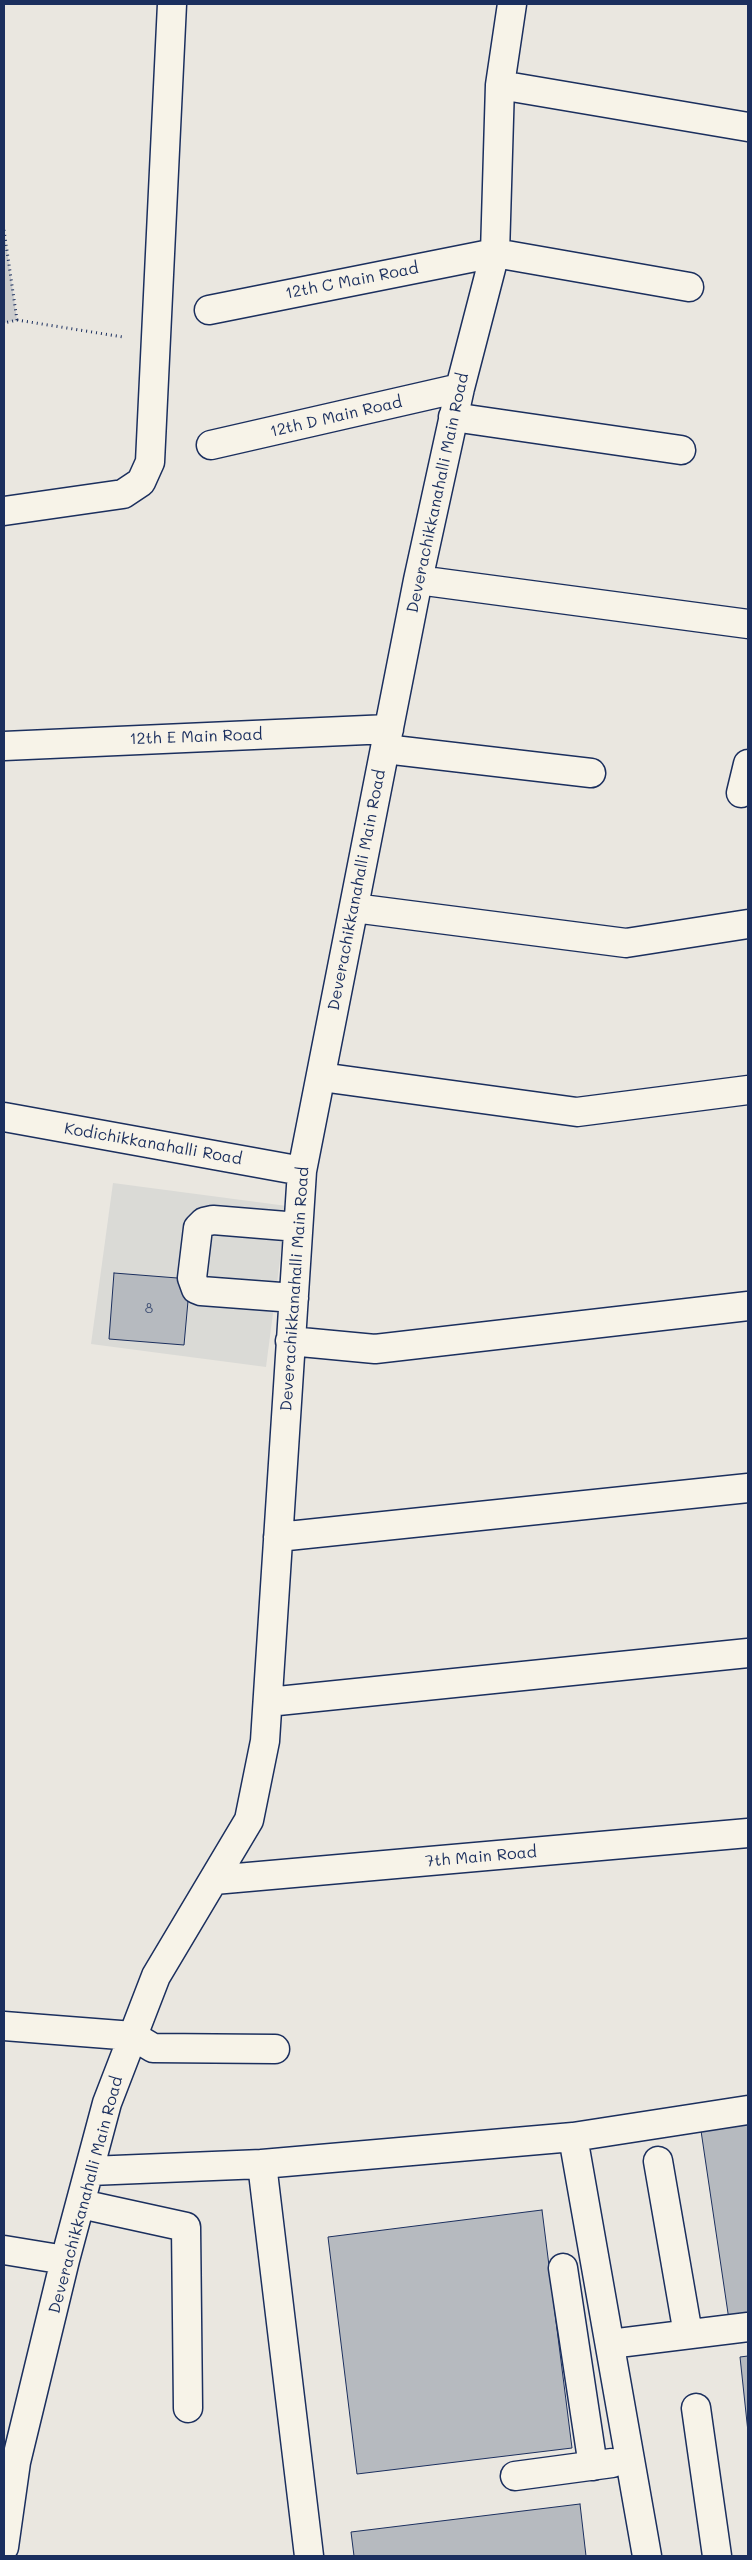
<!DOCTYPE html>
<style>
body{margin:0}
#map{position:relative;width:752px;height:2560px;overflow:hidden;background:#eae7e0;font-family:Mali,sans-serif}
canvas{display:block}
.frame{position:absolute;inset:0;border:5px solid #1b2f5e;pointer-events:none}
</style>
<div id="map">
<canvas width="752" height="2560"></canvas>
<div class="frame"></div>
</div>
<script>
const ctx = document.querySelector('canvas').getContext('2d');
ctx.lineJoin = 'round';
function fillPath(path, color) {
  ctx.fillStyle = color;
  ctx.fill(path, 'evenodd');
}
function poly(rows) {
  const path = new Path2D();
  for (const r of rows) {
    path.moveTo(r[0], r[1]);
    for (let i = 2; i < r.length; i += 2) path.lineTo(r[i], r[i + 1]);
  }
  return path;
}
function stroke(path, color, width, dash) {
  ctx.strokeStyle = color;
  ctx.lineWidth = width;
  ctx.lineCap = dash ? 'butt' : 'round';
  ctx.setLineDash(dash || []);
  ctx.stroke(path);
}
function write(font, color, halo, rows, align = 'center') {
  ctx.font = font + ' Mali,sans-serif';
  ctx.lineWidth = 5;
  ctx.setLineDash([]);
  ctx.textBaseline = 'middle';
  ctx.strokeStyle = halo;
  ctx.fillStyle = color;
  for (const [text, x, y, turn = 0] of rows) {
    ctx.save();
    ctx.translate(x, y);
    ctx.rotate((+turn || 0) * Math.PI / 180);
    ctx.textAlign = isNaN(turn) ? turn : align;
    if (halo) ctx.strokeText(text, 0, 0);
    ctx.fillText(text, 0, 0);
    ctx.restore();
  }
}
fillPath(poly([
 [113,1183,287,1206,266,1367,91,1344]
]), '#dadad6');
fillPath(poly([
 [4,230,17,320,4,323]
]), '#cbcccd');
const building = poly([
 [114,1273,190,1279,184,1345,109,1339,114,1273],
 [748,2116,748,2317,729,2320,700,2124,748,2116],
 [542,2210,572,2448,357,2474,328,2237,542,2210],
 [748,2356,748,2432,740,2357,748,2356],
 [580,2504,586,2556,354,2556,351,2532,580,2504]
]);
fillPath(building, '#b6babf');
stroke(building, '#1b2f5e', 1);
const minor = poly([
 [500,85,748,127],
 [209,310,495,253,689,287],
 [453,417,681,450],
 [211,445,460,388],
 [4,511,123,494,141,482,150,462,172,4],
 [418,580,748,624],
 [4,746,389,729],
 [385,749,591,773],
 [741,793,748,764],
 [354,908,626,943,748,924],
 [321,1077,577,1112,748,1090],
 [4,1117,302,1171],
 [294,1298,201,1291,196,1289,192,1278,198,1228,204,1222,213,1220,298,1227],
 [290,1341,375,1349,748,1306],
 [278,1537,748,1488],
 [268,1702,748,1653],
 [214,1880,748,1833],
 [4,2026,133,2036,153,2048,275,2049],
 [573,2137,748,2110],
 [658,2161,688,2334],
 [262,2164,309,2556],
 [90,2171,262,2164,573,2137,647,2556],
 [81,2204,186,2227,188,2408],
 [4,2250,65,2260],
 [563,2268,593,2466],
 [610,2344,748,2327],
 [696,2408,717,2556],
 [515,2476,612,2463],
 [4,2547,16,2462,65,2260,107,2103,156,1976,249,1820,265,1741,302,1171,418,580,460,388,495,253,500,85,512,4]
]);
stroke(minor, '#1b2f5e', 31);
stroke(poly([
 [4,230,17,320,4,323],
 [17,320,123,337]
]), '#1b2f5e', 3, [1, 4]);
stroke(minor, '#f7f3e8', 28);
write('14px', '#425276', null, [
 ["8",149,1309]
]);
write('16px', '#1b2f5e', '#f7f3e8', [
 ["12th C Main Road",352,281,-11],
 ["12th D Main Road",336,417,-13],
 ["Deverachikkanahalli Main Road",438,493,-78],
 ["12th E Main Road",196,737,-2],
 ["Deverachikkanahalli Main Road",357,890,-79],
 ["Kodichikkanahalli Road",153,1144,10],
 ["Deverachikkanahalli Main Road",295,1289,-86],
 ["7th Main Road",481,1857,-5],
 ["Deverachikkanahalli Main Road",86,2195,-75]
]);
</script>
